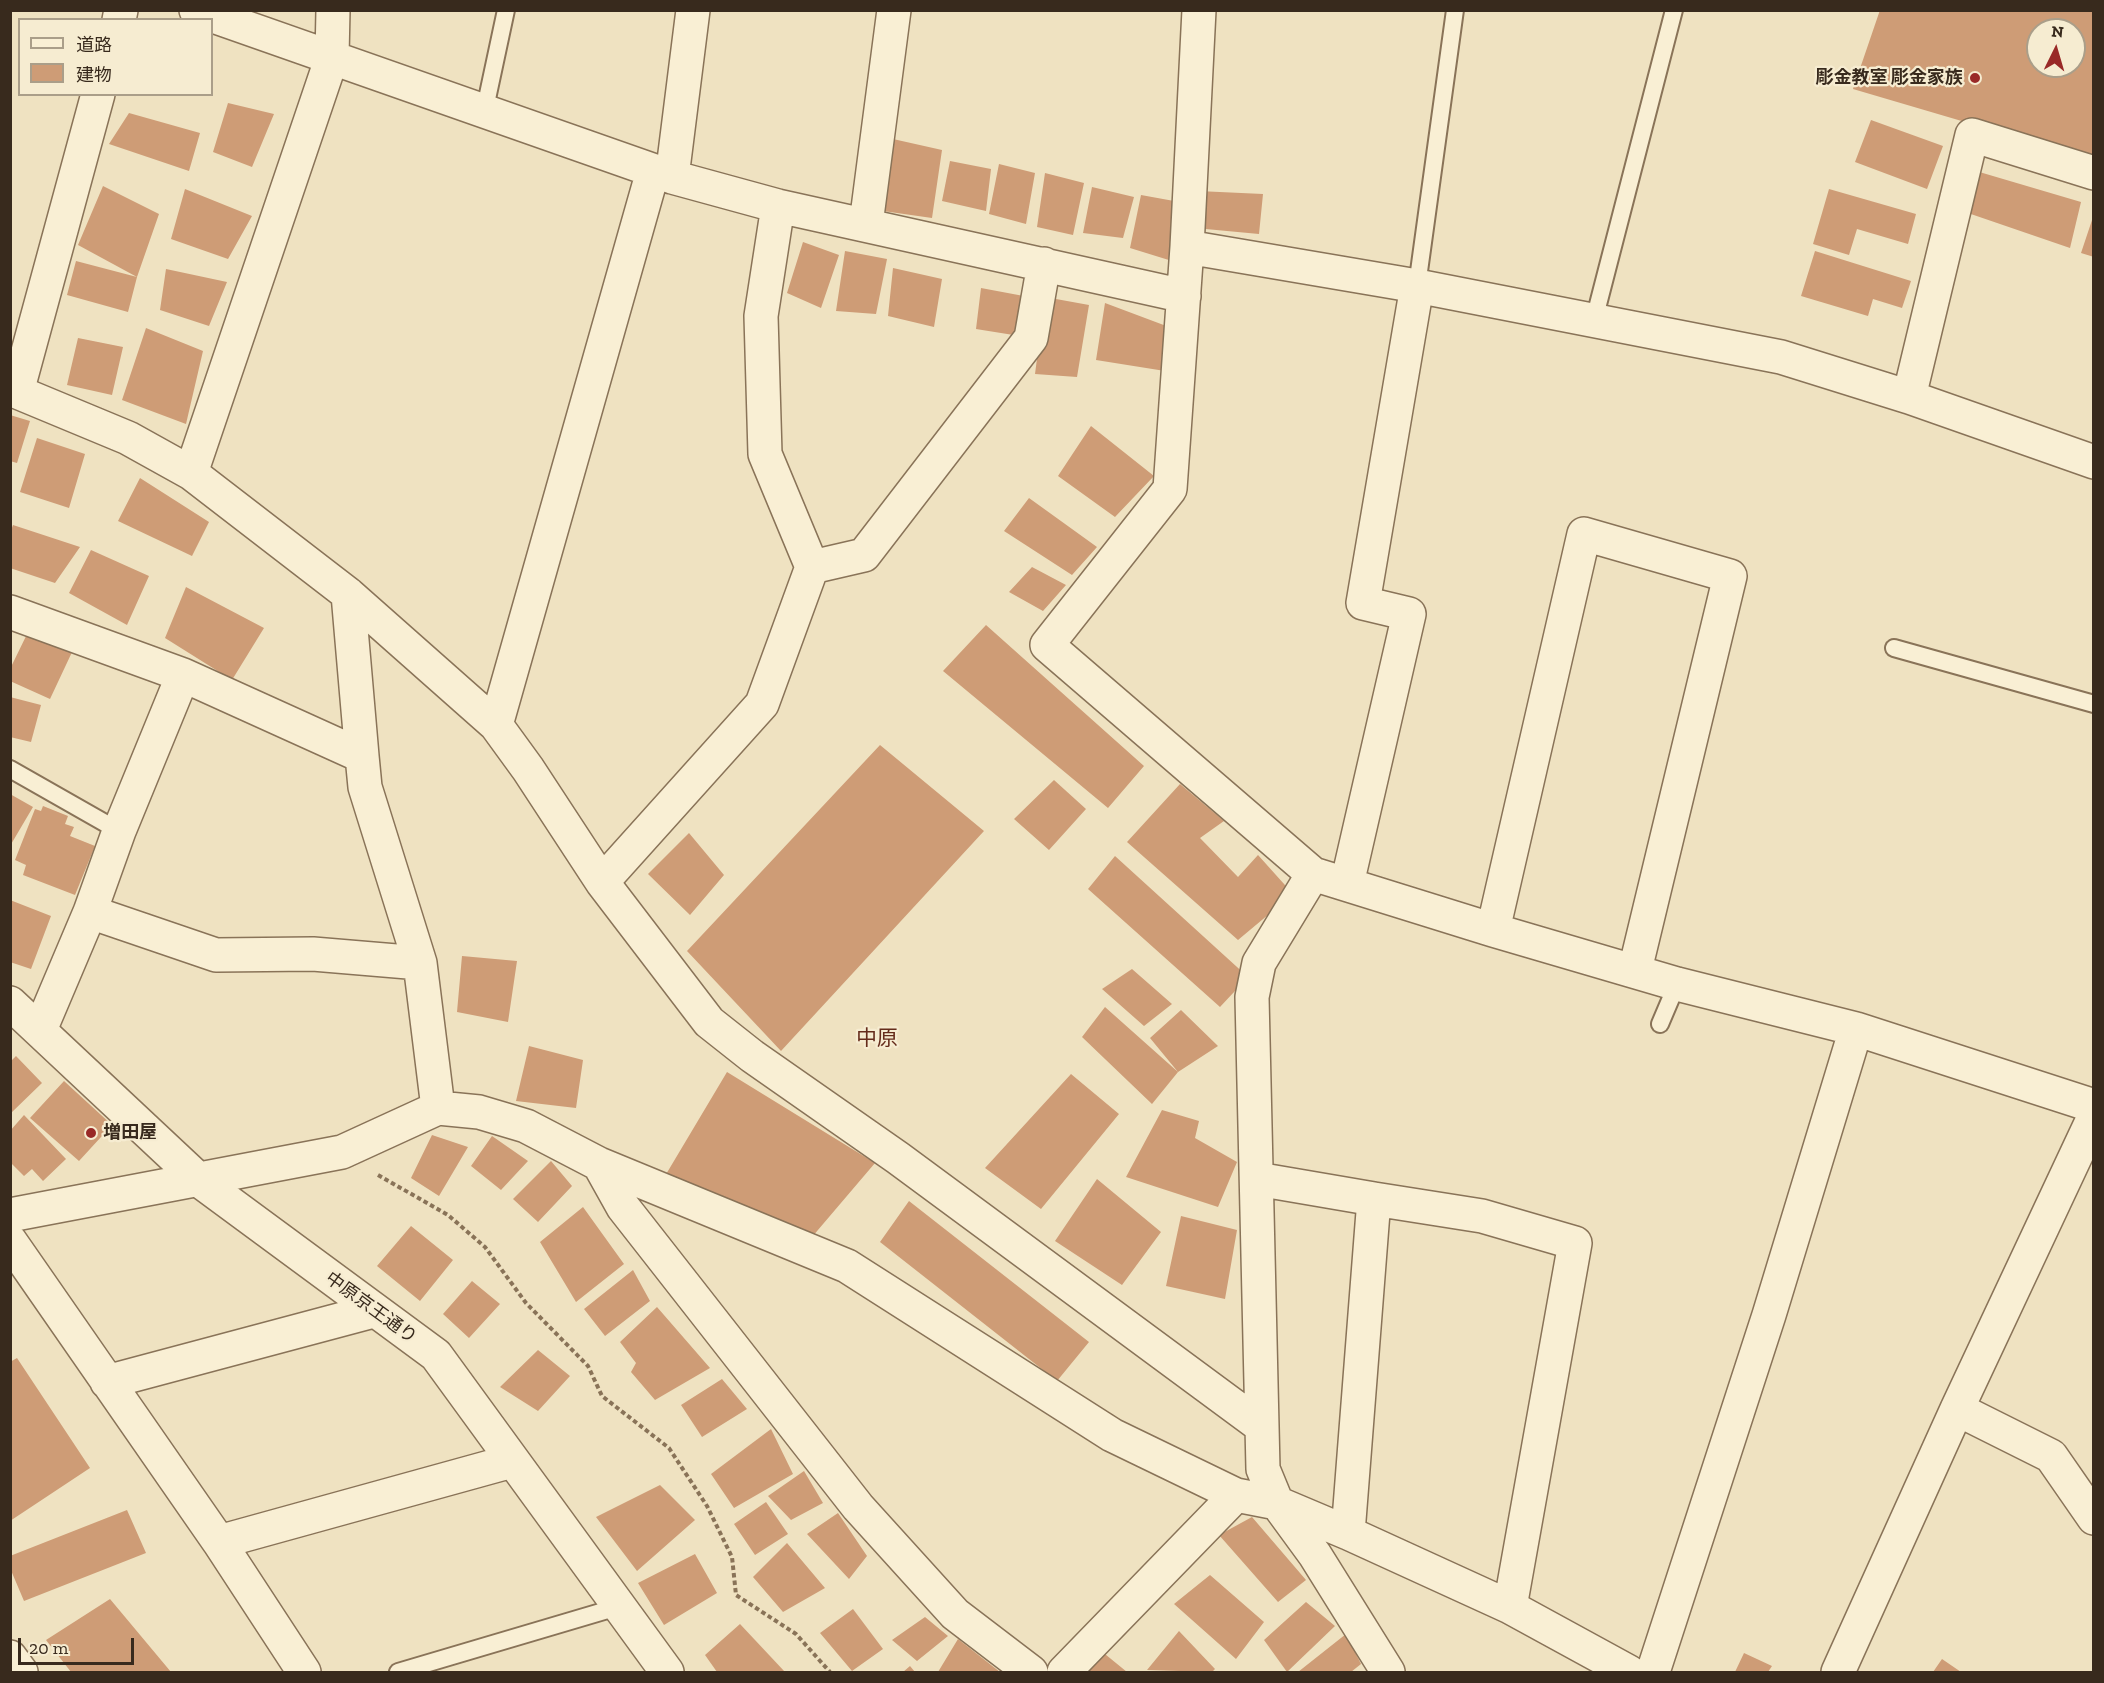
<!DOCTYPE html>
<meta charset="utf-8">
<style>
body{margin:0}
#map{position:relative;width:2104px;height:1683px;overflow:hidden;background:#efe2c1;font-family:"Zilla Slab","Noto Sans JP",serif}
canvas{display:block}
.frame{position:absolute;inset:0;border:12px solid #382a1d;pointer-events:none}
.legend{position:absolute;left:18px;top:18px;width:195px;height:78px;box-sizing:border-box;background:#f6ecd1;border:2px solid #aa9e89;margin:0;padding:8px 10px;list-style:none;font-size:18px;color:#382a1d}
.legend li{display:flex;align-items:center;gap:12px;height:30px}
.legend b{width:30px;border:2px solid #aa9e89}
.north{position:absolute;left:2026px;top:18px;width:60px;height:60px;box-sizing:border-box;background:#f6ecd1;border:2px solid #aa9e89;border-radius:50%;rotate:5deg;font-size:16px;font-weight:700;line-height:24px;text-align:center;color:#382a1d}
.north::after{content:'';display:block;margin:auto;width:21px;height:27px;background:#992927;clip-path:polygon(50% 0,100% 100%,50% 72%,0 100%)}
.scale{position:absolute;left:18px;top:1638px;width:116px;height:27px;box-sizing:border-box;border:3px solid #382a1d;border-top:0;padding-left:8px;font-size:18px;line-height:21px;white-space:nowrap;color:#382a1d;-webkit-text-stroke:4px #f6ecd1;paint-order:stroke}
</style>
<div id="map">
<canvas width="2104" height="1683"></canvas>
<div class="frame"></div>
<ul class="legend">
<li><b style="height:8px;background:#f9efd4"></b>道路</li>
<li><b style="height:16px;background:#ce9c76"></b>建物</li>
</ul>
<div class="north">N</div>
<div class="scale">20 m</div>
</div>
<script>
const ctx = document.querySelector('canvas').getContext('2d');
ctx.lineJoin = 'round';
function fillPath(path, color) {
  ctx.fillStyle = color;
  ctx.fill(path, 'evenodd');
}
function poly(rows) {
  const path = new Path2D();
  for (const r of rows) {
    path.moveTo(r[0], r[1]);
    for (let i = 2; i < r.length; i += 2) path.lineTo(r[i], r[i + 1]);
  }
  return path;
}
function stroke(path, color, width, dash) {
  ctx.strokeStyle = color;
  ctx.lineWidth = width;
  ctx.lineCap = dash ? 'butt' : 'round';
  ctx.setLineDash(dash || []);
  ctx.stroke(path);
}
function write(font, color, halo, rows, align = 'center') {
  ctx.font = font + ' "Zilla Slab","Noto Sans JP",serif';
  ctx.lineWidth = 4.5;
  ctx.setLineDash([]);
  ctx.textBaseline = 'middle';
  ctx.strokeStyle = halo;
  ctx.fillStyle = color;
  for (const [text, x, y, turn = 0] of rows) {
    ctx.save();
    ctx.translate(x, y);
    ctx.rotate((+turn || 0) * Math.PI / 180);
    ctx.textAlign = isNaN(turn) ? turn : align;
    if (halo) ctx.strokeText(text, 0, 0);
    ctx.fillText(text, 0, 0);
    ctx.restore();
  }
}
fillPath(poly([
 [1880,10,2094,10,2094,160,1853,89],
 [2038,30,2074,30,2074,66,2038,66],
 [228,103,274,114,252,167,213,152],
 [129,113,200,133,189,171,109,144],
 [1871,120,1943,146,1927,189,1855,162],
 [893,139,942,150,932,218,883,211],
 [950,161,991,169,986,211,942,201],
 [999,164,1035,173,1026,224,989,214],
 [1976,171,2081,202,2070,248,1965,212],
 [1045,173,1084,183,1073,235,1037,227],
 [103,186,159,214,137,277,78,245],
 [1092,187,1134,197,1123,238,1083,233],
 [185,189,252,216,228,259,171,239],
 [1829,189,1916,214,1908,244,1857,229,1849,255,1813,244],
 [1198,191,1263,194,1259,234,1195,228],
 [1141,195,1174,201,1171,217,1182,222,1172,261,1130,248],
 [2094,214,2094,257,2081,253],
 [803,242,839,255,821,308,787,293],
 [845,251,887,259,876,314,836,311],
 [1815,251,1911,281,1902,308,1873,299,1868,316,1801,296],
 [76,261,137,277,128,312,67,295],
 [893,268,942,279,934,327,888,316],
 [166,269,227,282,209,326,160,310],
 [981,288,1029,297,1026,337,976,329],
 [1045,297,1089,305,1077,377,1035,374],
 [1105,303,1169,327,1165,371,1096,360],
 [146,328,203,351,186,424,122,400],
 [78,338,123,347,112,395,67,385],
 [10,415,30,421,17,463,10,461],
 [1091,426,1154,476,1115,517,1058,476],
 [37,438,85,454,69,508,20,492],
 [140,478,209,522,192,556,118,521],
 [1029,498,1097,547,1072,575,1004,531],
 [13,525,80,547,55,583,10,568,10,533],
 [91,550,149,576,127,625,69,593],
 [1032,567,1066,585,1043,611,1009,592],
 [186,587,264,628,232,680,165,638],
 [986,625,1144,766,1108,808,943,671],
 [29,630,73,650,50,699,10,681,10,669],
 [10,697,41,705,31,742,10,737],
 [880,745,984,831,781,1051,687,951],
 [1054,780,1086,809,1049,850,1014,819],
 [1180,784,1224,821,1200,838,1238,877,1258,855,1293,894,1238,940,1127,842],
 [10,794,33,807,10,846],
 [43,806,68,816,65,824,74,827,70,836,95,846,75,895,23,875,26,865,15,860,35,809,41,811],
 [689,833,724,875,690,915,648,874],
 [1115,856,1248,977,1220,1007,1088,889],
 [10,900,51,916,31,969,10,962],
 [462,956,517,961,508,1022,457,1012],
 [1132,969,1172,1004,1144,1026,1102,989],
 [1105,1007,1178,1072,1152,1104,1082,1037],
 [1181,1010,1218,1046,1178,1072,1150,1038],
 [529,1046,583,1060,576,1108,516,1101],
 [16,1056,42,1083,10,1114,10,1062],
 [727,1072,875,1163,812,1237,665,1176],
 [1071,1074,1119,1114,1041,1209,985,1168],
 [64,1081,112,1125,79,1161,30,1118],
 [1162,1110,1199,1121,1195,1138,1237,1162,1218,1207,1126,1177],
 [24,1115,66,1159,43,1181,32,1169,24,1176,10,1162,10,1131],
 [432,1135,468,1147,439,1196,411,1178],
 [492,1136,528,1161,501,1190,471,1166],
 [551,1161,572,1186,538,1222,513,1199],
 [1097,1179,1161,1232,1122,1285,1055,1241],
 [909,1201,1089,1342,1057,1381,880,1242],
 [583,1207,624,1264,576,1302,540,1242],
 [1181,1216,1237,1230,1225,1299,1166,1286],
 [411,1226,453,1260,420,1301,377,1266],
 [633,1270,650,1301,605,1336,584,1309],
 [472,1281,500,1304,469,1338,443,1314],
 [657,1307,710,1368,655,1400,631,1372,636,1363,620,1342],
 [538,1350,570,1376,538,1411,500,1387],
 [17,1358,90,1468,10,1521,10,1362],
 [722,1379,747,1409,702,1437,681,1405],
 [771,1429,793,1474,734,1508,711,1474],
 [804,1471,823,1503,791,1520,768,1496],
 [660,1485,695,1520,637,1571,596,1517],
 [766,1502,788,1534,755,1555,734,1524],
 [127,1510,146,1553,24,1601,10,1568,10,1556],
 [838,1513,867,1556,849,1579,807,1534],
 [1252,1517,1306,1580,1278,1602,1219,1535],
 [787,1543,825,1588,783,1612,753,1577],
 [695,1554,717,1593,664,1625,638,1583],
 [1210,1575,1264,1622,1236,1659,1174,1604],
 [110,1599,171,1672,71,1672,46,1640],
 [1306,1602,1335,1626,1287,1672,1264,1640],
 [853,1609,883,1649,852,1671,820,1633],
 [925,1617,948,1636,917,1661,892,1640],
 [740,1624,785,1672,717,1672,705,1655],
 [1179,1631,1215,1669,1212,1672,1147,1670],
 [1346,1634,1361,1664,1351,1672,1298,1672],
 [958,1639,1000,1672,938,1672],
 [1100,1650,1127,1672,1078,1672],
 [1744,1653,1772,1666,1768,1672,1735,1672],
 [1942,1659,1961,1672,1933,1672],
 [910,1666,915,1672,903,1672]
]), '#ce9c76');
const service = poly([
 [484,113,506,10],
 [1417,286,1455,10],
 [1594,320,1674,10],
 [1894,648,2094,704],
 [10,769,119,831],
 [1660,1024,1677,984],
 [398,1672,621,1606]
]);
const minor = poly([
 [196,10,672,177,778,206,1184,296],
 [1199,10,1187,247,1170,489,1047,645,1313,874,1493,930,1677,984,1856,1029,2094,1106],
 [119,20,121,10],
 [672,177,693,10],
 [866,224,894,10],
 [1187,247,1417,286,1781,357,1909,397,2094,462],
 [10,389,128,438,191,473,348,594,496,725,528,769,602,882,709,1022,752,1056,898,1158,1261,1426],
 [17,392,98,94],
 [1909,397,1972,135,2094,173],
 [191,473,332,57,333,10],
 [812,567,864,555,1031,338,1044,264],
 [348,594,362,756],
 [10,612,183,675,362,756,365,787,420,963,438,1108],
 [496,725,653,171],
 [1313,874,1259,963,1252,997,1263,1469,1277,1503,1315,1555,1388,1672],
 [602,882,762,704,812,567,765,454,761,316,778,206],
 [1347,884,1409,614,1363,603,1417,286],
 [90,912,216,955,313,954,420,963],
 [1493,930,1584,534,1730,576,1635,970],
 [10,1003,200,1181,436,1355,667,1672],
 [40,1030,90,912,119,831,183,675],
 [599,1164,623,1207,858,1507,955,1614,1031,1672],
 [1257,1179,1374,1199],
 [10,1215,342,1152,438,1108,479,1112,526,1126,599,1164,847,1266,1112,1435,1236,1495,1277,1503,1348,1533,1510,1607,1629,1672],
 [10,1241,219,1542,304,1672],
 [107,1382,373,1311],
 [1957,1409,2051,1456,2094,1518],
 [1348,1533,1374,1199,1482,1216,1575,1243,1510,1607],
 [219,1542,512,1461],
 [10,1657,21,1672],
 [1064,1672,1236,1495],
 [1653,1672,1769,1315,1856,1029],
 [1838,1672,1957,1409,2094,1117]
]);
stroke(service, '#897358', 20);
stroke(minor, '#897358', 36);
stroke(poly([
 [378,1175,448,1215,485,1247,526,1303,588,1366,602,1396,669,1448,707,1506,732,1557,736,1595,796,1634,830,1672]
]), '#897358', 4, [4.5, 3]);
stroke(service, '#f9efd4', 16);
stroke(minor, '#f9efd4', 33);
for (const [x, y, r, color] of [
 [1975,78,6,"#992927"],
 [91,1133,6,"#992927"]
]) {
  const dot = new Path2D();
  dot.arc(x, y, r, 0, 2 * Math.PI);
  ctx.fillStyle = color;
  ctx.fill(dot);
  stroke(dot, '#f6ecd1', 2);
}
write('bold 18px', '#382a1d', '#f6ecd1', [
 ["彫金教室 彫金家族",1963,78],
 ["増田屋",103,1133,"left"]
], 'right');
write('18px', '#382a1d', '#f6ecd1', [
 ["中原京王通り",371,1308,36]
]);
write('21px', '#652c1b', '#f6ecd1', [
 ["中原",877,1039]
]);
</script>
